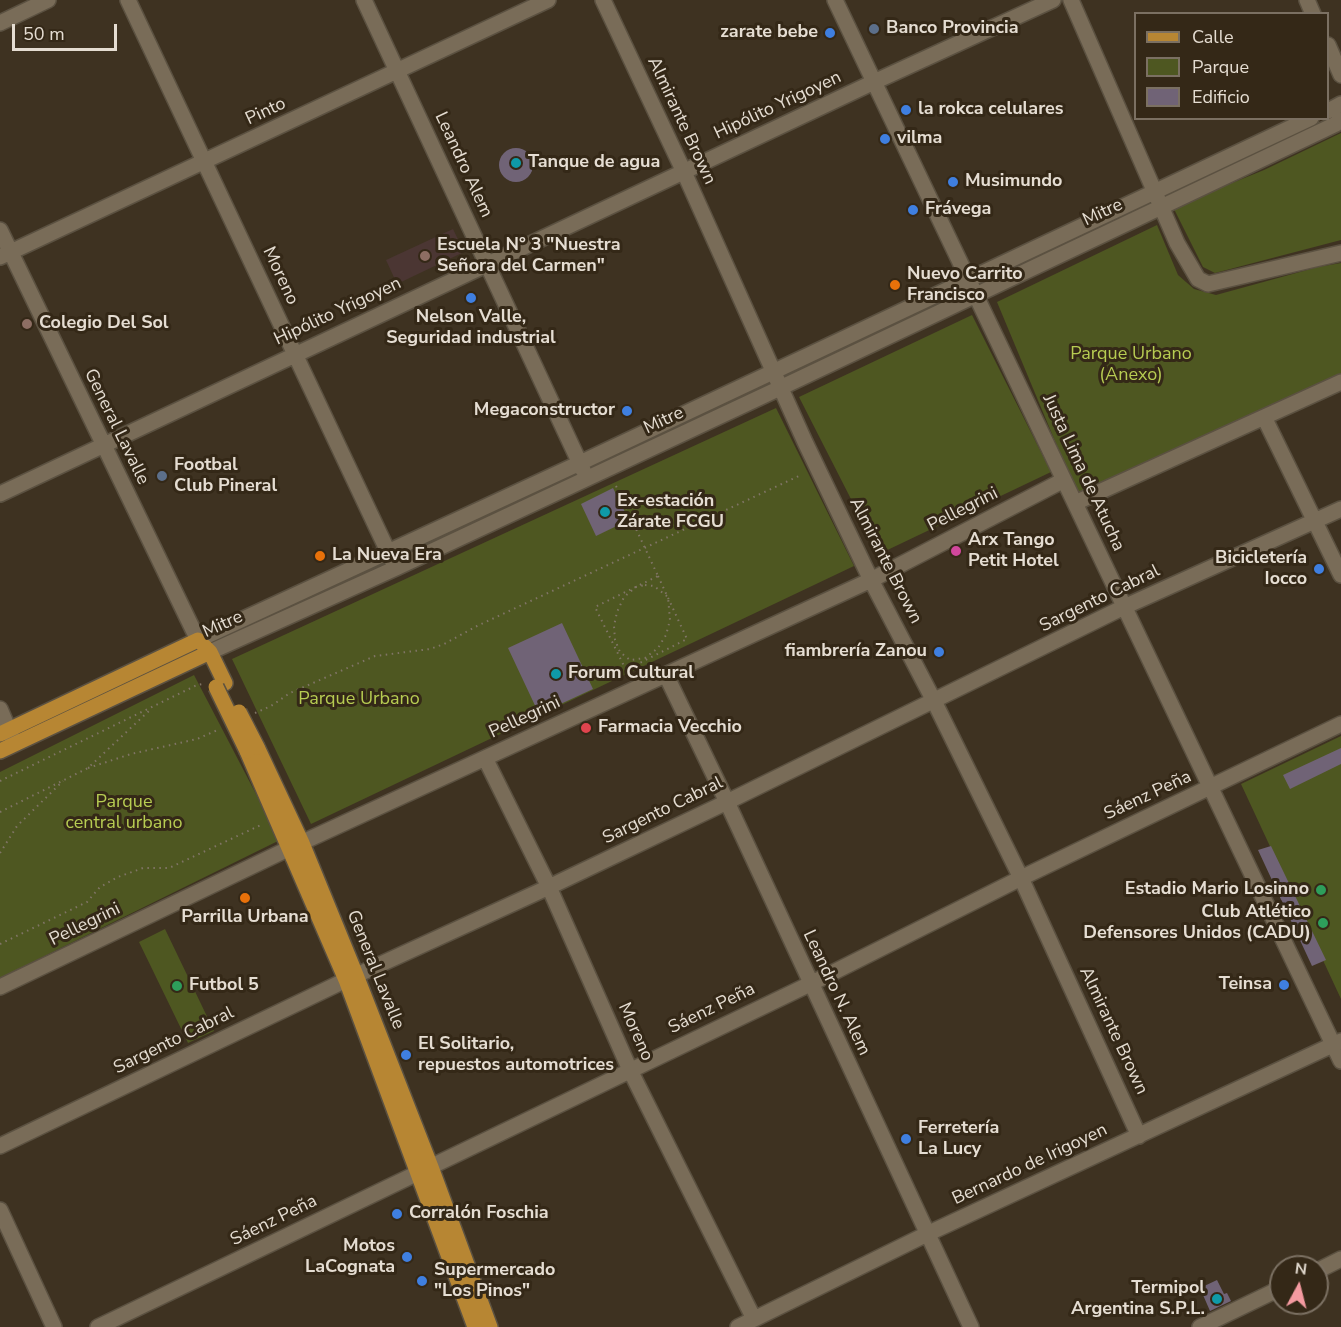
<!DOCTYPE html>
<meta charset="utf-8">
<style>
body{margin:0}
#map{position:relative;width:1341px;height:1327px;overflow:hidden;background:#3e3221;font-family:"Nunito Sans",sans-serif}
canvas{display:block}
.legend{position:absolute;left:1134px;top:12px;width:195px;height:108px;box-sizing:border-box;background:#342817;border:2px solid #7b7062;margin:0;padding:8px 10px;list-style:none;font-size:18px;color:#e5ddd2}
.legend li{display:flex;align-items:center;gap:12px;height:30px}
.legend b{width:30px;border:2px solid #7b7062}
.north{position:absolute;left:1269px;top:1255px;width:60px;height:60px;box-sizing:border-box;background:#342817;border:2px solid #7b7062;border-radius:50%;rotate:7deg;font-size:16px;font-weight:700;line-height:24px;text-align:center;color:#e5ddd2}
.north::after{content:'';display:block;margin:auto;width:21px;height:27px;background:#f49aa0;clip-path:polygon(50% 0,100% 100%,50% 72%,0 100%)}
.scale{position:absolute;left:12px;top:24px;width:105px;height:27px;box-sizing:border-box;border:3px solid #e5ddd2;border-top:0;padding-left:8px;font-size:18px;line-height:21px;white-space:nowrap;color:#e5ddd2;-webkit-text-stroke:4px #342817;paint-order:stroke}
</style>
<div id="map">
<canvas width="1341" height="1327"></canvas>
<ul class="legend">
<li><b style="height:8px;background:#b78633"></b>Calle</li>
<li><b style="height:16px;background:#4e5721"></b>Parque</li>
<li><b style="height:16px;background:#706376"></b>Edificio</li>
</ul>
<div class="north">N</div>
<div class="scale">50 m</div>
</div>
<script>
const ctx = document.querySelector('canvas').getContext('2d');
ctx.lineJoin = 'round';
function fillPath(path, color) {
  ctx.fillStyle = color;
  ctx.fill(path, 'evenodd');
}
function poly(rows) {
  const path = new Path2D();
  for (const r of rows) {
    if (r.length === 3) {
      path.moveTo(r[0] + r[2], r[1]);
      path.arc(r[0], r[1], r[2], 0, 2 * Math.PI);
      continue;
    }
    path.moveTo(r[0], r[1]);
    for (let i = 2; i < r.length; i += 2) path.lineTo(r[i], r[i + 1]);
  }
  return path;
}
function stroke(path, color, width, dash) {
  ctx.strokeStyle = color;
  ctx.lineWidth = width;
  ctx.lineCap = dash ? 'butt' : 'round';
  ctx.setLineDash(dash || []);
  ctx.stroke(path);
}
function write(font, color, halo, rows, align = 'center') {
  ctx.font = font + ' "Nunito Sans",sans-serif';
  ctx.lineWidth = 6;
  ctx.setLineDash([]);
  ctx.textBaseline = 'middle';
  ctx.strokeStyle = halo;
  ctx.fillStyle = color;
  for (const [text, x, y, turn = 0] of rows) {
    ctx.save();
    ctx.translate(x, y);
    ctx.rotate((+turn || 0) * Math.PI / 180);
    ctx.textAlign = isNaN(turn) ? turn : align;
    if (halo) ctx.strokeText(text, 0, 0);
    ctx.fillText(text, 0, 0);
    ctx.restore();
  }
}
fillPath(poly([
 [453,229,464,252,397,284,386,260]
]), '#4b3633');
fillPath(poly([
 [1341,133,1341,240,1215,273,1203,267,1173,207,1264,170],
 [1157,225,1178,275,1194,289,1216,295,1318,267,1341,263,1341,376,1080,501,997,302],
 [972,315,1051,472,879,554,799,397],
 [776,408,854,566,311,824,232,659],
 [194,675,280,840,0,978,0,772],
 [1341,736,1341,999,1241,784],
 [165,929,214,1031,188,1043,139,942]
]), '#4e5721');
fillPath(poly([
 [516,165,17],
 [613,488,629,520,596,536,581,504],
 [562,623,593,689,539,714,508,648],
 [1341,748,1341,764,1290,789,1283,775],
 [1271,846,1326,960,1312,966,1258,850],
 [1217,1280,1224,1294,1227,1293,1231,1301,1210,1311,1200,1288]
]), '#706376');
const minor = poly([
 [128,0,392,560],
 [364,0,583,470],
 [603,0,684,172,805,442,871,580,934,701,1021,878,1139,1136],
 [835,0,1341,1061],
 [1071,0,1177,243,1198,279,1208,284,1341,253],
 [1307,0,1313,14],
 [0,23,48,0],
 [1328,45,1341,75],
 [1328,111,1341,104],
 [0,230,198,640,580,463,1311,118],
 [0,257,548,0],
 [1264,417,1341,575],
 [0,494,874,82,1053,0],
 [1075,503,1341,382],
 [210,652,396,568,780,388,1336,124,1341,119],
 [666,675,727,802,971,1327],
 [0,709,14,742],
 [485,758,549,887,630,1070,754,1319],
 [0,987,290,848,871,580,1064,480],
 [0,1146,346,980,549,887,727,802,1124,607,1341,509],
 [0,1210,54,1327],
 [1317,1271,1341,1259],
 [98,1327,810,984,1021,878,1341,724],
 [738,1327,927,1234,1341,1041],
 [1200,1327,1281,1288]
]);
const major = poly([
 [204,646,210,652,225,683],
 [0,734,198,640],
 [257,747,302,843,356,975,431,1167,490,1327],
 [0,751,210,652],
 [247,751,346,980,475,1327]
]);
stroke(minor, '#5b5141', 18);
stroke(major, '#5b5141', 18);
stroke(poly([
 [616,486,658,576],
 [658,576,687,639,626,670,595,607,658,576],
 [645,585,654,586,668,597,670,620,666,635,658,648,645,658,630,660,620,652,615,640,614,626,617,612,624,597,636,587,645,585],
 [255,713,271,706,290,693,375,656,430,649,444,644,477,626,801,475],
 [88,768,131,754,197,739,220,729],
 [0,781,197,685,203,684],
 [0,812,88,768,151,709],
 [0,853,17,826,63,781],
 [0,944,87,902,100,887,118,877,143,868,169,868,263,824]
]), '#807566', 2, [1.5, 4.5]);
stroke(minor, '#796c58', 15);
stroke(major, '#b78633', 15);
const majorBridge = poly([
 [216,687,247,751],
 [239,712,257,747]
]);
stroke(majorBridge, '#5b5141', 18, []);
stroke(majorBridge, '#b78633', 15);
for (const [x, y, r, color] of [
 [874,29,6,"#5c6f8a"],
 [830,33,6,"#3f7fe0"],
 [906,110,6,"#3f7fe0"],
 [885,139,6,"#3f7fe0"],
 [516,163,6,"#0f9aa8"],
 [953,182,6,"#3f7fe0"],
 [913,210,6,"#3f7fe0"],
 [425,256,6,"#8d6e63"],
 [895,285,6,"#e8710a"],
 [471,298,6,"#3f7fe0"],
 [27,324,6,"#8d6e63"],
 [627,411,6,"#3f7fe0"],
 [162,476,6,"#5c6f8a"],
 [605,512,6,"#0f9aa8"],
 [956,551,6,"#d1479c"],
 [320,556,6,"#e8710a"],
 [1319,569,6,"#3f7fe0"],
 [939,652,6,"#3f7fe0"],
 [556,674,6,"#0f9aa8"],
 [586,728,6,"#e0444e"],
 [1321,890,6,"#2e9e5b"],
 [245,898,6,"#e8710a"],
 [1323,923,6,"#2e9e5b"],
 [1284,985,6,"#3f7fe0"],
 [177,986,6,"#2e9e5b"],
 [406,1055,6,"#3f7fe0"],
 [906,1139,6,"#3f7fe0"],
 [397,1214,6,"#3f7fe0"],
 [407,1257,6,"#3f7fe0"],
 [422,1281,6,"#3f7fe0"],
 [1217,1299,6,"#0f9aa8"]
]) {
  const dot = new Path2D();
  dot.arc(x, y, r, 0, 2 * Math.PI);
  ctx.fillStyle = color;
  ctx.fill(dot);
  stroke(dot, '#342817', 2);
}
write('bold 18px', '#e5ddd2', '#342817', [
 ["Banco Provincia",886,29],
 ["zarate bebe",818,33,"right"],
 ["la rokca celulares",918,110],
 ["vilma",897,139],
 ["Tanque de agua",528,163],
 ["Musimundo",965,182],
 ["Frávega",925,210],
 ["Escuela N° 3 \"Nuestra",437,246],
 ["Señora del Carmen\"",437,267],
 ["Nuevo Carrito",907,275],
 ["Francisco",907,296],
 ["Nelson Valle,",471,318,"center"],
 ["Seguridad industrial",471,339,"center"],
 ["Colegio Del Sol",39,324],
 ["Megaconstructor",615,411,"right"],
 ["Footbal",174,466],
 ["Club Pineral",174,487],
 ["Ex-estación",617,502],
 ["Zárate FCGU",617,523],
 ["Arx Tango",968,541],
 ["Petit Hotel",968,562],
 ["La Nueva Era",332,556],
 ["Bicicletería",1307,559,"right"],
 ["Iocco",1307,580,"right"],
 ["fiambrería Zanou",927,652,"right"],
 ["Forum Cultural",568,674],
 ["Farmacia Vecchio",598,728],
 ["Estadio Mario Losinno",1309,890,"right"],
 ["Club Atlético",1311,913,"right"],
 ["Defensores Unidos (CADU)",1311,934,"right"],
 ["Parrilla Urbana",245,918,"center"],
 ["Teinsa",1272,985,"right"],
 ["Futbol 5",189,986],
 ["El Solitario,",418,1045],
 ["repuestos automotrices",418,1066],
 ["Ferretería",918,1129],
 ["La Lucy",918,1150],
 ["Corralón Foschia",409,1214],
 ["Motos",395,1247,"right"],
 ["LaCognata",395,1268,"right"],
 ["Supermercado",434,1271],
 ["\"Los Pinos\"",434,1292],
 ["Termipol",1205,1289,"right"],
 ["Argentina S.P.L.",1205,1310,"right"]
], 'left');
write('18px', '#e5ddd2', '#342817', [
 ["Hipólito Yrigoyen",778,106,-25],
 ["Pinto",266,112,-25],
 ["Almirante Brown",681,121,65],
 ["Leandro Alem",463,165,65],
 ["Mitre",1103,213,-25],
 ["Moreno",280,276,65],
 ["Hipólito Yrigoyen",338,312,-25],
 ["Mitre",664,421,-25],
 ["General Lavalle",116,427,64],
 ["Justa Lima de Atucha",1083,473,65],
 ["Pellegrini",963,510,-27],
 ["Almirante Brown",885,561,63],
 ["Sargento Cabral",1100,599,-26],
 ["Mitre",223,625,-24],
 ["Pellegrini",525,718,-25],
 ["Sáenz Peña",1148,796,-25],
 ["Sargento Cabral",663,811,-26],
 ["Pellegrini",85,925,-26],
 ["General Lavalle",375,970,68],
 ["Leandro N. Alem",836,993,65],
 ["Sáenz Peña",712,1009,-26],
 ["Almirante Brown",1113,1031,65],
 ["Moreno",635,1032,66],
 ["Sargento Cabral",174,1041,-26],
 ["Bernardo de Irigoyen",1030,1165,-25],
 ["Sáenz Peña",274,1221,-26]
]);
write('18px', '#b7cc52', '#342817', [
 ["Parque Urbano",1131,355],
 ["(Anexo)",1131,376],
 ["Parque Urbano",359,700],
 ["Parque",124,803],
 ["central urbano",124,824]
]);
</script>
